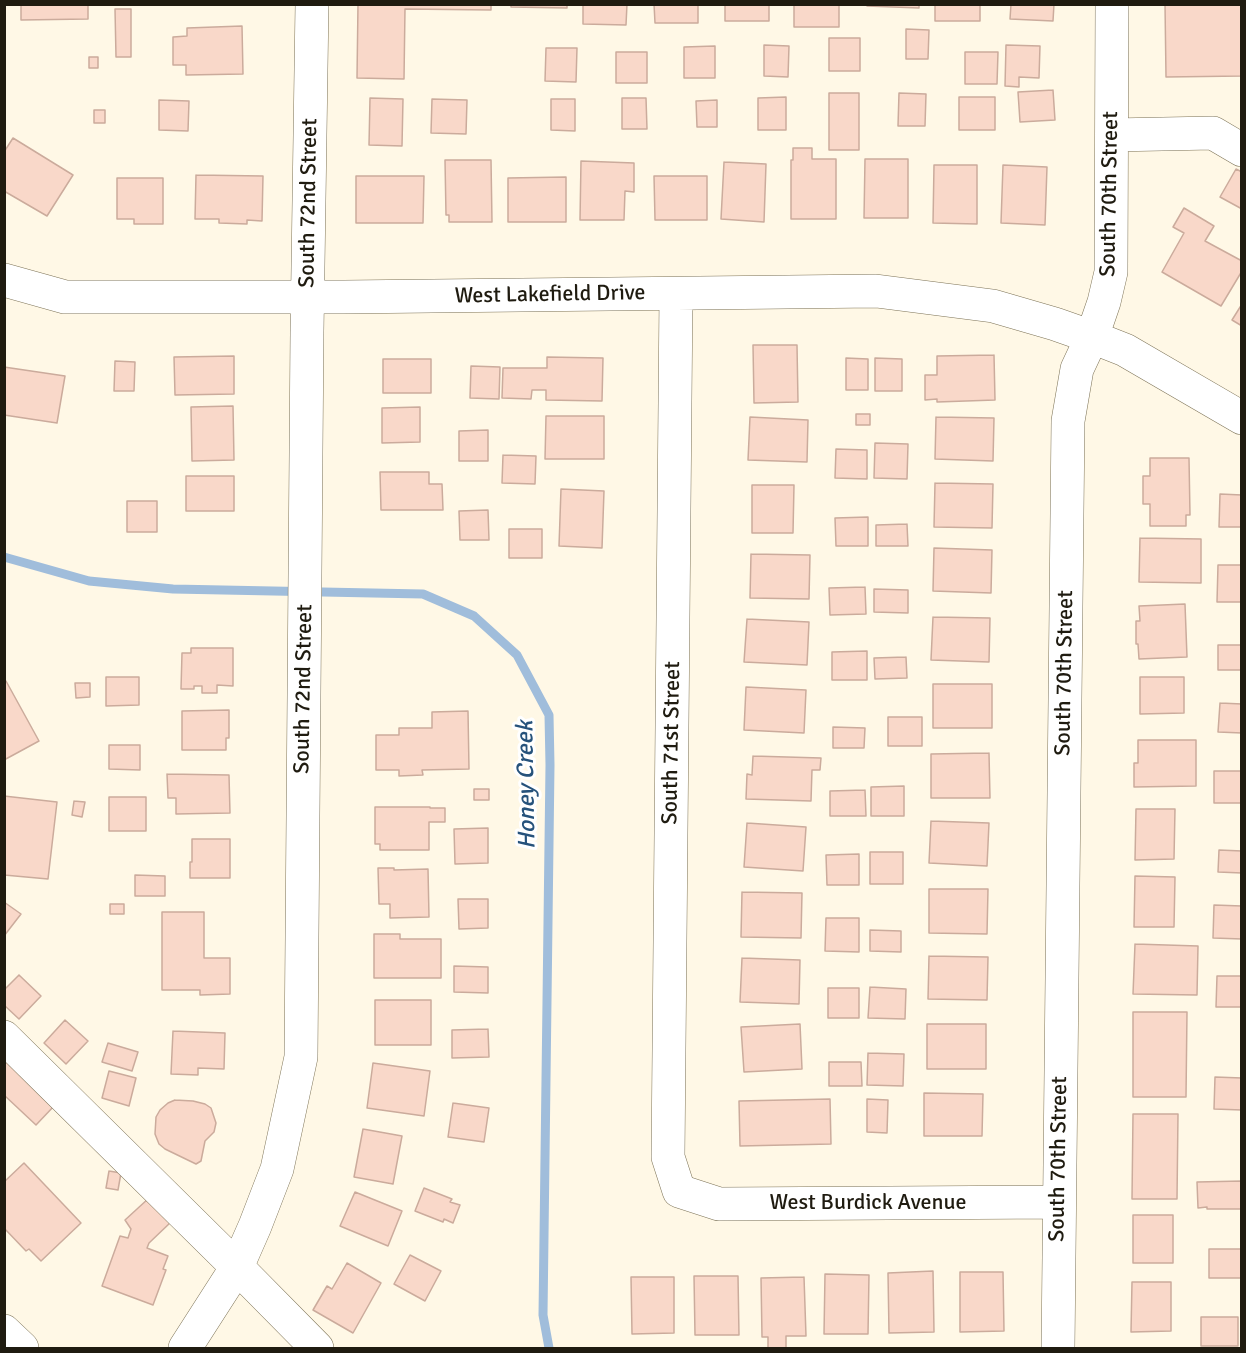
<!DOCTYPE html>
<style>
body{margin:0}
#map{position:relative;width:1246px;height:1353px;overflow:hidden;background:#fff8e6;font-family:Signika,sans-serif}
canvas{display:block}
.frame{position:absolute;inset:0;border:6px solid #1f1b10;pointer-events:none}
</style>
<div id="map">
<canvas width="1246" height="1353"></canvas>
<div class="frame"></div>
</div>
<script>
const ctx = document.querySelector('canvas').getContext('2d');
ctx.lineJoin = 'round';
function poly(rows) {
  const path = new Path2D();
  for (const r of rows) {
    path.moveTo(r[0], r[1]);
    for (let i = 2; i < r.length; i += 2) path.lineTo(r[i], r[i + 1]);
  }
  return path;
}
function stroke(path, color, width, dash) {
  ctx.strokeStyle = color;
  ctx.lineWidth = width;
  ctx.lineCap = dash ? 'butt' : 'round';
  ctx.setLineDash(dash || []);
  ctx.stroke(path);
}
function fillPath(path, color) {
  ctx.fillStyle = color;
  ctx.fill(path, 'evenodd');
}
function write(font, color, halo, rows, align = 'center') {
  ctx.font = font + ' Signika,sans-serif';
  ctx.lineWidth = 6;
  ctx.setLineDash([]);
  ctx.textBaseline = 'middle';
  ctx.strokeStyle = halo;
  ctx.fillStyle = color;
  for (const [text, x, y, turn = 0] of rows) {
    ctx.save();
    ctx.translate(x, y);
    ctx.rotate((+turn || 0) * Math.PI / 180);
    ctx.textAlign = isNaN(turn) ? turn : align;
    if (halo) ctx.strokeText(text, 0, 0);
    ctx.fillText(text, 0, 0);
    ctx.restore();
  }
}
stroke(poly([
 [4,557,89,581,173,589,423,594,474,616,517,655,549,715,550,765,543,1315,549,1348]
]), '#a0bddb', 9);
const building = poly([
 [21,4,88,4,88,19,21,20,21,4],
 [358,4,491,4,491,10,405,9,404,79,357,78,358,4],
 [511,4,567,4,567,8,511,7,511,4],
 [583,4,627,4,626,25,583,24,583,4],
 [654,4,698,4,698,23,655,23,654,4],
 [725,4,769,4,769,21,725,21,725,4],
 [794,4,839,4,839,27,794,27,794,4],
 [867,4,919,4,919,8,867,6,867,4],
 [935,4,980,4,980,21,935,21,935,4],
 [1011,4,1054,4,1053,21,1010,19,1011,4],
 [1165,4,1242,4,1242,76,1166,77,1165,4],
 [115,9,131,9,131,57,116,57,115,9],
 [242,26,243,74,186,75,186,65,173,65,173,37,187,36,187,28,242,26],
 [906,29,929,30,928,59,906,59,906,29],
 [829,38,860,38,860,71,829,71,829,38],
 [764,45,789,46,788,77,764,76,764,45],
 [1006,45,1040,46,1039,78,1019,77,1019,87,1005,86,1006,45],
 [715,46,715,78,684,78,684,47,715,46],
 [546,48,577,48,576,82,545,81,546,48],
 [616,52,647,52,647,83,616,83,616,52],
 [965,52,998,52,997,84,965,84,965,52],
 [89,57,98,57,98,68,89,68,89,57],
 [1053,90,1055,120,1020,122,1018,92,1053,90],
 [829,93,859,93,859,150,829,150,829,93],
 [899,93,926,94,925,126,898,126,899,93],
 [786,97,786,130,758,130,758,98,786,97],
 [959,97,995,97,995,130,959,130,959,97],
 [370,98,403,99,402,146,369,145,370,98],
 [622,98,646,98,647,129,622,129,622,98],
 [432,99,467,100,466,134,431,133,432,99],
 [551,99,575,99,575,131,551,130,551,99],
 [159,100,189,101,188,131,159,130,159,100],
 [717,100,717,127,697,127,696,101,717,100],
 [94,110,105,110,105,123,94,123,94,110],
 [13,138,73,175,47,216,4,191,4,152,13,138],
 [793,148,812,148,812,159,836,159,836,219,791,219,791,160,793,160,793,148],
 [865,159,908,159,908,218,864,218,865,159],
 [445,160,491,160,492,222,449,222,449,215,446,215,445,160],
 [581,161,634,163,634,192,625,191,624,220,580,220,581,161],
 [724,162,766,164,764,222,721,219,724,162],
 [934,165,977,165,977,224,933,223,934,165],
 [1003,165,1047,167,1045,225,1001,223,1003,165],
 [1236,169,1242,172,1242,209,1220,197,1236,169],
 [196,175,263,176,262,221,247,220,247,224,219,223,219,219,195,219,196,175],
 [356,176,424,176,423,223,356,223,356,176],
 [654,176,707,176,707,220,655,220,654,176],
 [566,177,566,222,508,222,508,178,566,177],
 [117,178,163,178,163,224,134,224,134,219,117,219,117,178],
 [1184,208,1214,226,1205,241,1242,261,1242,271,1221,306,1162,272,1184,233,1173,227,1184,208],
 [1242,304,1242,326,1232,320,1242,304],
 [753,345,797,345,798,402,754,403,753,345],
 [994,355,995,400,937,402,937,399,925,400,925,375,937,375,937,356,994,355],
 [234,356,234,394,175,395,174,357,234,356],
 [547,357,603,358,602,401,546,400,546,390,532,390,531,399,502,398,503,368,547,368,547,357],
 [846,358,868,359,868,390,846,390,846,358],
 [875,358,902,359,902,391,875,391,875,358],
 [383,359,431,359,431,393,383,393,383,359],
 [115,361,135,362,134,391,114,391,115,361],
 [471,366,500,367,499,399,470,398,471,366],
 [4,367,65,376,57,423,4,415,4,367],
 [233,406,234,460,192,461,191,407,233,406],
 [420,407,420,442,382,443,382,408,420,407],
 [856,414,870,414,870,425,856,425,856,414],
 [546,416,604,416,604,459,545,459,546,416],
 [750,417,808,420,807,462,748,460,750,417],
 [936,417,994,418,993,461,935,459,936,417],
 [488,430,488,461,459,461,459,431,488,430],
 [875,443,908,444,907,479,874,478,875,443],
 [836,449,867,450,867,479,835,478,836,449],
 [503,455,536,456,535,484,502,483,503,455],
 [1150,458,1189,458,1190,515,1186,515,1186,526,1150,526,1150,504,1143,504,1143,476,1150,476,1150,458],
 [380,472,429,472,429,484,442,484,443,510,381,510,380,472],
 [186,476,234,476,234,511,186,511,186,476],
 [935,483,993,484,992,528,934,527,935,483],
 [752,485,794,485,793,533,752,533,752,485],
 [561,489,604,491,602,548,559,546,561,489],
 [1220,494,1242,495,1242,527,1219,527,1220,494],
 [127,501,157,501,157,532,127,532,127,501],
 [488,510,489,540,460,540,459,511,488,510],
 [868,517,868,546,836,546,835,518,868,517],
 [907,524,908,546,876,546,876,525,907,524],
 [509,529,542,529,542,558,509,558,509,529],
 [1140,538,1201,539,1201,583,1139,582,1140,538],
 [934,548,992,550,991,593,933,591,934,548],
 [751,554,810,555,809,599,750,598,751,554],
 [1218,565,1242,565,1242,602,1217,602,1218,565],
 [865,587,866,614,830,615,829,588,865,587],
 [874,589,908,590,908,613,874,612,874,589],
 [1185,604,1187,657,1139,659,1138,644,1136,644,1136,621,1140,621,1139,606,1185,604],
 [933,617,990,618,989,662,931,660,933,617],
 [747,619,809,622,807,665,744,662,747,619],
 [1218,645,1242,645,1242,670,1218,670,1218,645],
 [191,648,233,648,233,686,217,685,217,693,202,693,202,686,194,686,194,689,181,689,182,653,191,653,191,648],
 [867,651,867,680,832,680,832,652,867,651],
 [906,657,907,678,875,679,874,658,906,657],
 [106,677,139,677,139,705,106,706,106,677],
 [1140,677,1184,677,1184,713,1140,714,1140,677],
 [6,681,39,741,4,760,4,682,6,681],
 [75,683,90,683,90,697,76,698,75,683],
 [933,684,992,684,992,728,933,728,933,684],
 [746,687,806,690,804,733,744,730,746,687],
 [1220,703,1242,704,1242,733,1218,732,1220,703],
 [229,710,229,738,226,738,226,750,182,750,182,711,229,710],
 [468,711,469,769,422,770,423,775,399,776,399,770,376,770,376,735,399,735,399,728,432,728,432,712,468,711],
 [888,717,922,717,922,746,888,746,888,717],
 [833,727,865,728,864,748,833,748,833,727],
 [1138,740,1196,740,1196,786,1134,787,1134,763,1138,763,1138,740],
 [109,745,140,745,140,770,109,769,109,745],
 [989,753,990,798,931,798,931,754,989,753],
 [753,756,821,758,820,770,812,770,811,801,746,799,747,774,752,775,753,756],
 [1214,771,1242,771,1242,803,1214,803,1214,771],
 [167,774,229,775,230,813,176,814,176,798,168,798,167,774],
 [904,786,904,816,871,816,871,787,904,786],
 [474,789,489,789,489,800,474,800,474,789],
 [865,790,866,816,830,816,830,791,865,790],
 [4,796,57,802,48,879,4,875,4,796],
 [109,797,146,797,146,831,109,831,109,797],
 [74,801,85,802,82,817,72,815,74,801],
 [375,807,430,807,430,808,445,808,445,822,429,822,429,850,380,850,380,844,375,844,375,807],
 [1136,809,1175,809,1174,859,1135,860,1136,809],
 [931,821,989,823,987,866,929,863,931,821],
 [747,823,806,827,803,871,744,867,747,823],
 [488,828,488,863,455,864,454,829,488,828],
 [192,839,230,839,230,878,190,878,190,862,192,862,192,839],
 [1219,850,1242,851,1242,873,1218,872,1219,850],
 [870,852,903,852,903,884,870,884,870,852],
 [859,854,859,885,827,885,826,855,859,854],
 [378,868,394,868,394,870,428,869,429,917,390,918,390,904,379,904,378,868],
 [135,875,165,876,165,896,135,896,135,875],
 [1135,876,1175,877,1174,927,1134,927,1135,876],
 [929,889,988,889,987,934,929,933,929,889],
 [742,892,802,893,801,938,741,937,742,892],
 [458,899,488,899,488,928,459,929,458,899],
 [4,902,21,914,4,936,4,902],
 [110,904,124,904,124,914,110,914,110,904],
 [1214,905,1242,906,1242,939,1213,938,1214,905],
 [162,912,204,912,204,958,230,958,230,994,200,995,200,990,162,990,162,912],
 [826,918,859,918,859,952,825,951,826,918],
 [870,930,901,931,901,952,870,951,870,930],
 [374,934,400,934,400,939,441,939,441,978,374,978,374,934],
 [1135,944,1198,946,1197,995,1133,994,1135,944],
 [929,956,988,957,987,1000,928,999,929,956],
 [742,958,800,960,799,1004,740,1002,742,958],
 [454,966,488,967,488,993,454,992,454,966],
 [19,975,41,996,19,1019,4,1005,4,990,19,975],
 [1217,976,1242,976,1242,1007,1216,1007,1217,976],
 [870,987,906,989,905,1019,868,1018,870,987],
 [828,988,859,988,859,1018,828,1018,828,988],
 [375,1000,431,1000,431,1045,375,1045,375,1000],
 [1133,1012,1187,1012,1186,1097,1133,1097,1133,1012],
 [65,1020,88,1041,66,1064,44,1043,65,1020],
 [800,1024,802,1069,744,1072,741,1027,800,1024],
 [927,1024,986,1024,986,1069,927,1069,927,1024],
 [488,1029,489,1057,452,1058,452,1030,488,1029],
 [173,1031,225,1033,224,1069,198,1068,198,1075,171,1074,173,1031],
 [108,1043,138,1052,132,1071,102,1062,108,1043],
 [868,1053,904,1054,903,1086,867,1085,868,1053],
 [8,1060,55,1105,36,1125,4,1095,4,1064,8,1060],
 [829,1062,861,1062,862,1086,829,1086,829,1062],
 [373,1063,430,1071,424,1116,367,1108,373,1063],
 [109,1071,136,1078,129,1106,102,1098,109,1071],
 [1215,1077,1242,1078,1242,1110,1214,1109,1215,1077],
 [924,1093,983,1094,982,1136,924,1136,924,1093],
 [830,1099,831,1144,740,1146,739,1101,830,1099],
 [867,1099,888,1100,887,1133,867,1132,867,1099],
 [175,1100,193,1101,205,1104,211,1108,216,1123,214,1132,205,1141,201,1161,196,1164,165,1149,159,1144,155,1134,156,1117,160,1110,168,1103,175,1100],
 [453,1103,489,1108,484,1142,448,1137,453,1103],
 [1133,1114,1178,1114,1177,1199,1132,1199,1133,1114],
 [363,1129,402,1136,393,1184,354,1177,363,1129],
 [24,1163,81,1223,41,1261,29,1249,26,1251,4,1228,4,1182,24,1163],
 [109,1171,121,1173,118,1190,106,1188,109,1171],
 [1242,1181,1242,1209,1207,1209,1207,1207,1198,1208,1197,1182,1242,1181],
 [424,1188,452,1199,450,1202,460,1205,453,1223,444,1219,443,1222,415,1211,424,1188],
 [355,1192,402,1211,388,1246,340,1226,355,1192],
 [149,1198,171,1222,149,1243,147,1248,168,1256,163,1269,166,1270,153,1305,102,1286,120,1236,128,1238,131,1229,125,1220,149,1198],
 [1133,1215,1173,1215,1173,1263,1133,1263,1133,1215],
 [1209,1249,1241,1249,1241,1278,1209,1278,1209,1249],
 [410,1255,441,1271,425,1301,394,1284,410,1255],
 [347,1263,381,1283,353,1333,313,1310,327,1286,332,1289,347,1263],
 [933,1271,934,1332,889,1333,888,1273,933,1271],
 [960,1272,1003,1272,1004,1331,960,1332,960,1272],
 [825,1274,869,1275,868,1334,824,1334,825,1274],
 [694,1276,738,1276,739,1335,695,1335,694,1276],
 [631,1277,674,1277,674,1333,632,1334,631,1277],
 [804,1277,806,1336,786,1336,786,1348,768,1348,768,1337,762,1337,761,1278,804,1277],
 [1132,1282,1171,1282,1171,1331,1131,1332,1132,1282],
 [1201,1317,1238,1317,1238,1346,1201,1346,1201,1317]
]);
fillPath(building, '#f9d8c9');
stroke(building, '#cbab9c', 1.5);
const minor = poly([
 [1112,135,1213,133,1242,150],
 [4,280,65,297,344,297,876,291,993,306,1055,324,1092,337,1125,350,1242,418],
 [676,294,668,1157,679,1191,719,1204,1059,1202],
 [4,1037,237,1267,317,1348],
 [4,1331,22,1348],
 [185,1348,237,1267,255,1226,277,1169,301,1057,307,332,312,4],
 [1058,1348,1068,421,1077,369,1092,337,1104,302,1111,272,1112,4]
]);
stroke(minor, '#7d7357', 34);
stroke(minor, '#fff', 33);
write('22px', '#1f1b10', '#fff', [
 ["South 70th Street",1110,194,-89],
 ["South 72nd Street",309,203,-89],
 ["West Lakefield Drive",550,295,-1],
 ["South 70th Street",1065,673,-89],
 ["South 72nd Street",304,689,-89],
 ["South 71st Street",672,743,-89],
 ["South 70th Street",1059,1159,-89],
 ["West Burdick Avenue",868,1203]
]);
write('italic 24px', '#26527b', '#fff', [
 ["Honey Creek",527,785,-91]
]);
</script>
